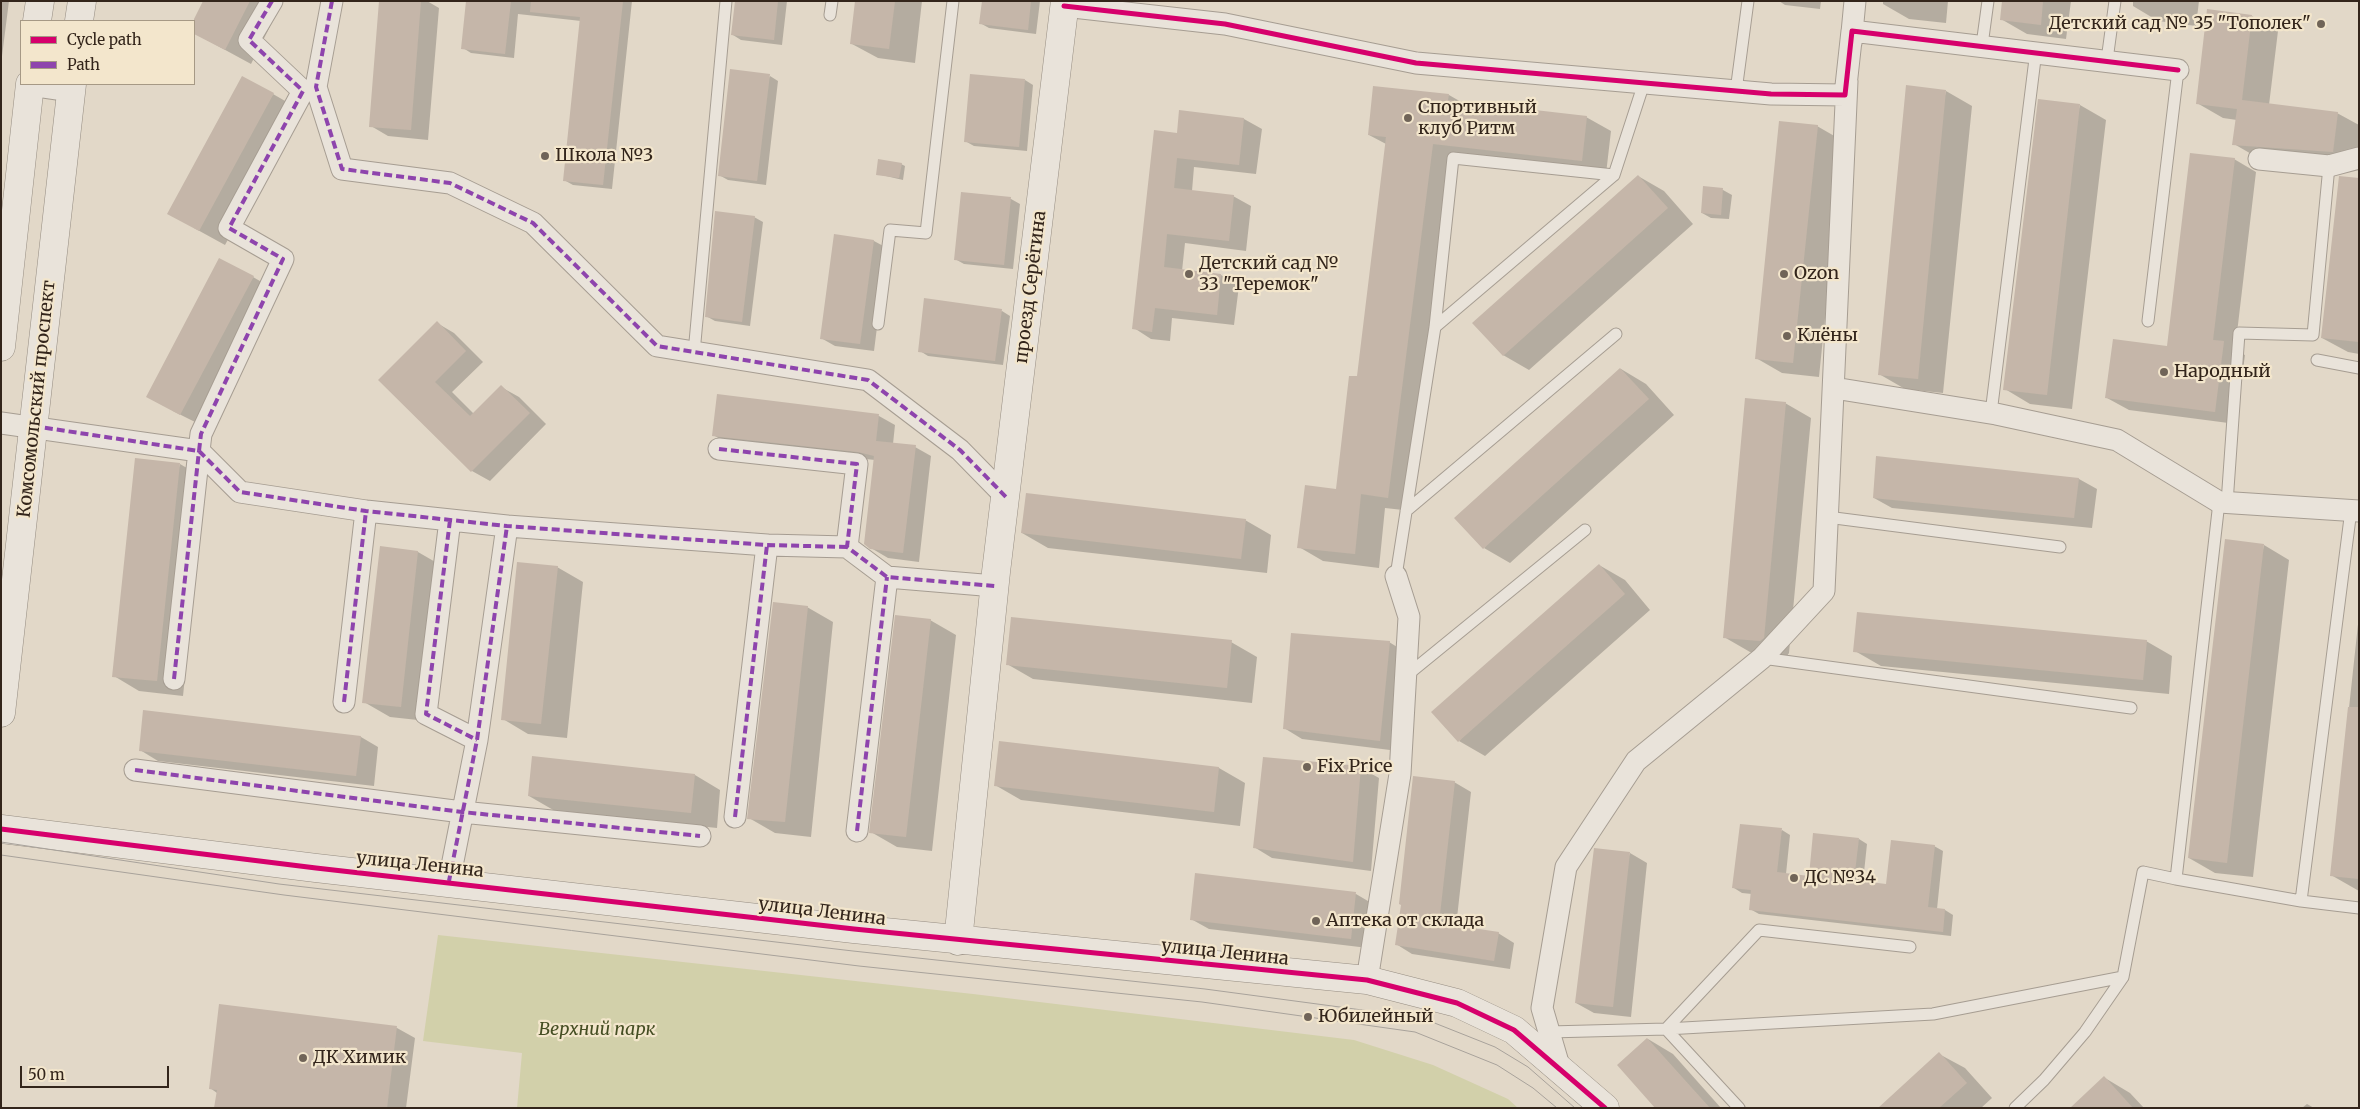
<!DOCTYPE html>
<meta charset="utf-8">
<style>
body{margin:0}
#map{position:relative;width:2360px;height:1109px;overflow:hidden;background:#e2d8c8;font-family:Merriweather,serif}
canvas{display:block}
.frame{position:absolute;inset:0;border:2px solid #33251b;pointer-events:none}
.legend{position:absolute;left:20px;top:20px;width:175px;height:65px;box-sizing:border-box;background:#f3e6cc;border:1px solid #a69985;margin:0;padding:6px 9px;list-style:none;font-size:15px;color:#33251b}
.legend li{display:flex;align-items:center;gap:10px;height:25px}
.legend b{width:25px;border:1px solid #a69985}
.scale{position:absolute;left:20px;top:1066px;width:149px;height:22px;box-sizing:border-box;border:2px solid #33251b;border-top:0;padding-left:6px;font-size:15px;line-height:18px;white-space:nowrap;color:#33251b;-webkit-text-stroke:4px #f3e6cc;paint-order:stroke}
</style>
<div id="map">
<canvas width="2360" height="1109"></canvas>
<div class="frame"></div>
<ul class="legend">
<li><b style="height:6px;background:#d6006c"></b>Cycle path</li>
<li><b style="height:6px;background:#8e44ad"></b>Path</li>
</ul>
<div class="scale">50 m</div>
</div>
<script>
const ctx = document.querySelector('canvas').getContext('2d');
ctx.lineJoin = 'round';
function fillPath(path, color) {
  ctx.fillStyle = color;
  ctx.fill(path, 'evenodd');
}
function poly(rows) {
  const path = new Path2D();
  for (const r of rows) {
    path.moveTo(r[0], r[1]);
    for (let i = 2; i < r.length; i += 2) path.lineTo(r[i], r[i + 1]);
  }
  return path;
}
function stroke(path, color, width, dash) {
  ctx.strokeStyle = color;
  ctx.lineWidth = width;
  ctx.lineCap = dash ? 'butt' : 'round';
  ctx.setLineDash(dash || []);
  ctx.stroke(path);
}
function write(font, color, halo, rows, align = 'center') {
  ctx.font = font + ' Merriweather,serif';
  ctx.lineWidth = 4.5;
  ctx.setLineDash([]);
  ctx.textBaseline = 'middle';
  ctx.strokeStyle = halo;
  ctx.fillStyle = color;
  for (const [text, x, y, turn = 0] of rows) {
    ctx.save();
    ctx.translate(x, y);
    ctx.rotate((+turn || 0) * Math.PI / 180);
    ctx.textAlign = isNaN(turn) ? turn : align;
    if (halo) ctx.strokeText(text, 0, 0);
    ctx.fillText(text, 0, 0);
    ctx.restore();
  }
}
fillPath(poly([
 [438,935,973,994,1354,1040,1433,1065,1508,1099,1518,1108,517,1108,522,1053,423,1041]
]), '#d2d0aa');
fillPath(poly([
 [1,1,9,1,1,64],
 [204,1,283,1,251,64,194,33,194,21],
 [381,1,427,1,439,8,428,140,388,136,371,126],
 [468,1,632,1,612,189,573,185,564,180,581,21,518,14,514,58,471,53,463,48],
 [737,1,787,1,782,45,741,40,733,35],
 [857,1,922,1,915,63,878,58,852,44],
 [983,1,1040,1,1036,34,989,28,980,23],
 [1779,1,1821,1,1820,9,1785,5],
 [1883,1,1948,1,1946,23,1909,19,1883,4],
 [2003,1,2071,1,2066,39,2027,34,2001,19],
 [2133,1,2199,1,2196,26,2158,21,2133,6],
 [2252,16,2278,31,2269,105,2337,113,2359,125,2359,166,2260,159,2234,144,2237,120,2223,118,2197,103],
 [770,76,778,81,766,185,728,180,719,175],
 [1025,80,1033,85,1027,151,974,146,965,141],
 [1946,91,1972,106,1943,393,1905,389,1879,374],
 [273,94,299,109,225,245,194,228],
 [1449,95,1463,103,1586,117,1611,131,1606,174,1457,157,1412,511,1385,508,1379,568,1323,561,1299,547,1337,491,1358,378,1386,144,1369,135],
 [2080,105,2106,120,2072,409,2030,404,2005,389],
 [1244,119,1262,129,1256,174,1194,167,1192,191,1233,196,1251,206,1246,251,1185,243,1182,271,1221,275,1239,286,1234,325,1172,318,1170,341,1151,339,1134,328,1178,134],
 [1817,126,1843,141,1819,377,1782,373,1756,358],
 [2234,159,2256,172,2235,350,2245,355,2236,424,2129,410,2107,398,2168,347],
 [901,164,905,166,903,180,877,174],
 [1638,176,1664,191,1693,224,1529,370,1503,355],
 [2359,180,2359,354,2348,352,2322,338],
 [1705,188,1723,190,1732,195,1729,219,1711,218,1702,213],
 [962,194,1011,199,1020,204,1013,269,964,264,955,259],
 [754,217,763,222,750,326,715,321,706,316],
 [835,236,874,241,887,248,874,351,835,346,821,338],
 [253,277,279,292,207,428,173,411],
 [1002,311,1010,316,1003,365,928,356,920,351],
 [437,323,454,333,483,362,452,392,474,414,501,387,519,397,546,424,490,481,472,471,380,380],
 [1621,369,1646,384,1674,415,1510,563,1484,548],
 [718,395,879,416,895,425,893,444,915,447,931,456,919,562,888,558,871,548,875,460,729,444,713,435],
 [1785,403,1811,418,1789,653,1787,656,1750,652,1724,637],
 [1877,457,2079,479,2097,489,2092,528,1892,508,1874,498],
 [180,464,206,479,183,696,139,691,114,676],
 [1245,520,1271,535,1267,573,1048,548,1022,533],
 [2264,545,2289,560,2253,877,2215,873,2189,858],
 [381,548,418,552,444,567,427,721,390,717,364,702],
 [1599,565,1625,580,1650,610,1485,756,1459,741],
 [557,567,583,582,567,738,528,734,503,719],
 [807,607,833,622,811,837,775,833,749,818],
 [2359,615,2359,891,2331,875],
 [930,620,956,635,932,851,897,847,871,832],
 [2146,641,2172,656,2169,694,1881,666,1855,651],
 [1231,642,1257,657,1252,703,1033,679,1007,664],
 [1389,642,1407,653,1398,751,1302,739,1284,728],
 [361,737,378,747,374,786,158,761,140,750],
 [1000,743,1219,768,1245,783,1240,826,1021,800,995,785],
 [1361,768,1379,778,1371,871,1272,858,1254,847],
 [695,775,720,790,717,828,555,811,529,796],
 [1454,782,1471,792,1456,927,1498,933,1514,943,1510,969,1412,954,1396,944],
 [1782,830,1790,835,1786,874,1810,877,1859,839,1867,844,1863,882,1887,885,1934,846,1943,851,1937,909,1945,910,1953,915,1951,936,1759,914,1750,909,1752,894,1742,893,1734,888],
 [1630,853,1647,863,1631,1017,1594,1013,1576,1003],
 [1356,894,1373,904,1368,948,1209,929,1191,919],
 [220,1006,397,1028,415,1038,406,1108,216,1108,217,1093,210,1088],
 [1648,1039,1673,1054,1721,1108,1656,1108],
 [1939,1054,1965,1068,1992,1098,1981,1108,1880,1108],
 [2105,1078,2130,1093,2144,1108,2072,1108],
 [2307,1104,2314,1108,2302,1108]
]), '#0003');
fillPath(poly([
 [203,1,250,1,225,50,194,34,194,19],
 [379,1,421,1,411,130,369,127],
 [466,1,511,1,505,54,461,49],
 [531,1,623,1,603,185,563,181,580,17,530,12],
 [735,1,778,1,774,40,731,35],
 [855,1,895,1,889,49,850,44],
 [982,1,1031,1,1028,30,979,24],
 [2002,1,2043,1,2041,25,2000,20],
 [2207,9,2252,15,2242,100,2338,112,2333,152,2232,145,2237,109,2196,104],
 [730,69,770,74,757,181,718,176],
 [970,74,1025,79,1019,147,964,142],
 [242,76,274,93,199,231,167,214],
 [1906,85,1946,90,1918,379,1878,375],
 [1373,86,1449,94,1448,100,1587,116,1582,161,1433,144,1388,498,1361,494,1355,554,1297,548,1305,485,1336,489,1349,376,1357,376,1386,137,1368,135],
 [2038,99,2080,104,2047,395,2003,390],
 [1179,110,1244,118,1239,165,1177,158,1174,188,1234,195,1229,241,1167,234,1164,267,1221,274,1217,315,1155,308,1152,332,1132,329,1154,130,1177,133],
 [1779,121,1818,125,1793,363,1755,359],
 [2190,153,2235,158,2213,340,2224,341,2215,412,2105,398,2113,339,2167,346],
 [878,159,902,163,899,178,876,175],
 [1638,175,1668,208,1503,356,1472,323],
 [2339,176,2359,178,2359,342,2321,338],
 [1703,186,1723,188,1721,215,1701,213],
 [961,192,1011,197,1004,265,954,260],
 [715,211,755,216,742,322,705,317],
 [834,234,874,240,860,344,820,339],
 [219,258,254,276,180,415,146,397],
 [924,298,1002,309,995,361,918,352],
 [437,321,466,351,435,382,470,416,501,385,530,413,471,472,378,380],
 [1620,368,1649,399,1483,549,1454,518],
 [717,394,879,414,876,441,916,445,903,553,870,549,864,544,874,456,858,452,712,436],
 [1745,398,1786,402,1764,638,1760,641,1723,638],
 [1876,456,2079,478,2074,518,1873,498],
 [135,458,180,463,157,681,112,677],
 [1026,493,1246,519,1241,559,1021,533],
 [2225,539,2264,544,2227,863,2188,858],
 [380,546,418,551,401,707,362,703],
 [517,562,558,566,541,724,501,720],
 [1599,564,1625,594,1458,742,1431,712],
 [773,602,808,606,785,822,747,819],
 [1857,612,2147,640,2143,680,1853,652],
 [895,615,931,619,906,837,869,833],
 [1011,617,1232,640,1227,688,1006,665],
 [1291,633,1390,641,1380,741,1283,729],
 [2348,707,2359,707,2359,879,2330,876],
 [143,710,361,736,356,776,139,751],
 [999,741,1219,767,1214,812,994,786],
 [532,756,695,774,691,813,528,796],
 [1263,757,1361,766,1353,862,1253,848],
 [1413,776,1455,781,1439,923,1499,932,1494,961,1395,945,1401,905,1399,904],
 [1740,824,1782,828,1777,872,1809,876,1813,833,1859,838,1854,880,1886,884,1891,840,1935,845,1928,907,1945,909,1943,932,1749,910,1751,890,1732,888],
 [1594,848,1630,852,1613,1007,1575,1003],
 [1195,873,1356,892,1351,939,1190,920],
 [219,1004,397,1026,387,1108,214,1108,217,1090,209,1089],
 [1647,1038,1710,1108,1655,1108,1617,1065],
 [1939,1052,1967,1083,1939,1108,1878,1108],
 [2104,1076,2133,1108,2070,1108]
]), '#c5b6a9');
const lane = poly([
 [830,15,832,1],
 [1982,45,1988,1],
 [2107,60,2115,1],
 [1736,91,1748,1],
 [2148,321,2178,70,2174,70],
 [878,324,890,230,926,233,953,1],
 [1435,327,1614,175],
 [694,353,726,1],
 [2317,360,2359,368],
 [1991,413,2036,51],
 [2219,502,2176,879,2301,901,2359,908],
 [2227,503,2239,333,2313,335,2329,166,2326,166],
 [1406,511,1616,334],
 [1827,517,2060,547],
 [1396,576,1435,327,1453,158,1614,175,1644,83],
 [1762,658,2131,708],
 [1406,676,1585,530],
 [2301,901,2351,510],
 [1549,1032,1666,1029,1933,1014,2123,977,2143,872,2176,879],
 [1739,1108,1666,1029,1759,930,1910,947],
 [2015,1108,2044,1080,2085,1032,2123,977]
]);
const street = poly([
 [332,1,316,87,342,169,450,183,533,223,657,346,868,380,960,450,1006,497],
 [1064,6,1225,24,1416,63,1771,94,1845,95,1852,31,2178,70],
 [1851,43,1855,1],
 [30,85,71,91],
 [2259,159,2329,166,2359,158],
 [1834,388,1996,414,2117,440,2219,502,2359,511],
 [1,423,199,451,201,434,283,259,229,228,303,91,249,40,272,1],
 [719,449,857,464,847,547,887,577,995,586],
 [199,451,240,492,366,511,507,526,767,545,847,547],
 [450,520,426,714,477,740],
 [174,679,199,451],
 [344,702,366,511],
 [135,770,462,812,700,836],
 [735,817,767,545],
 [857,831,887,577],
 [449,881,477,740,507,526],
 [1367,980,1400,774,1409,617,1396,576],
 [1559,1066,1542,1008,1566,867,1636,761,1762,658,1824,591,1847,81]
]);
const secondary = poly([
 [37,21,40,1],
 [79,21,82,1],
 [1,347,30,84],
 [1,713,72,84],
 [1,829,316,868,854,929,1367,980,1457,1003,1514,1030,1605,1108],
 [958,941,996,572,1065,1]
]);
stroke(lane, '#a69d92', 13);
stroke(street, '#a69d92', 23);
stroke(secondary, '#968d82', 29);
stroke(lane, '#e9e3da', 11);
stroke(street, '#e9e3da', 21);
stroke(secondary, '#e9e3da', 28);
stroke(poly([
 [1,842,279,884,853,951,1205,989,1422,1018,1495,1047,1528,1067,1575,1108],
 [1,855,284,895,859,966,1202,1002,1415,1032,1497,1065,1533,1088,1557,1108]
]), '#a8a29b', 1);
stroke(poly([
 [332,1,316,87,342,169,450,183,533,223,657,346,868,380,960,450,1006,497],
 [33,426,199,451,201,434,283,259,229,228,303,91,249,40,272,1],
 [719,449,857,464,847,547,887,577,995,586],
 [199,451,240,492,366,511,507,526,767,545,847,547],
 [450,520,426,714,477,740],
 [174,679,199,451],
 [344,702,366,511],
 [135,770,462,812,700,836],
 [735,817,767,545],
 [857,831,887,577],
 [449,881,477,740,507,526]
]), '#8e44ad', 4, [8, 4]);
stroke(poly([
 [1064,6,1225,24,1416,63,1771,94,1845,95,1852,31,2178,70],
 [1,829,316,868,854,929,1367,980,1457,1003,1514,1030,1605,1108]
]), '#d6006c', 5);
for (const [x, y, r, color] of [
 [2321,24,5,"#706458"],
 [1408,118,5,"#706458"],
 [545,156,5,"#706458"],
 [1189,274,5,"#706458"],
 [1784,274,5,"#706458"],
 [1787,336,5,"#706458"],
 [2164,372,5,"#706458"],
 [1307,767,5,"#706458"],
 [1794,878,5,"#706458"],
 [1316,921,5,"#706458"],
 [1308,1017,5,"#706458"],
 [303,1058,5,"#706458"]
]) {
  const dot = new Path2D();
  dot.arc(x, y, r, 0, 2 * Math.PI);
  ctx.fillStyle = color;
  ctx.fill(dot);
  stroke(dot, '#f3e6cc', 2);
}
write('18px', '#33251b', '#f3e6cc', [
 ["Детский сад № 35 \"Тополек\"",2311,24,"right"],
 ["Спортивный",1418,108],
 ["клуб Ритм",1418,129],
 ["Школа №3",555,156],
 ["Детский сад №",1199,264],
 ["33 \"Теремок\"",1199,285],
 ["Ozon",1794,274],
 ["Клёны",1797,336],
 ["Народный",2174,372],
 ["Fix Price",1317,767],
 ["ДС №34",1804,878],
 ["Аптека от склада",1326,921],
 ["Юбилейный",1318,1017],
 ["ДК Химик",313,1058]
], 'left');
write('18px', '#33251b', '#f3e6cc', [
 ["проезд Серёгина",1031,287,-83],
 ["Комсомольский проспект",37,399,-84],
 ["улица Ленина",420,865,6],
 ["улица Ленина",822,912,7],
 ["улица Ленина",1225,953,6]
]);
write('italic 18px', '#454e23', '#f3e6cc', [
 ["Верхний парк",597,1030]
]);
</script>
